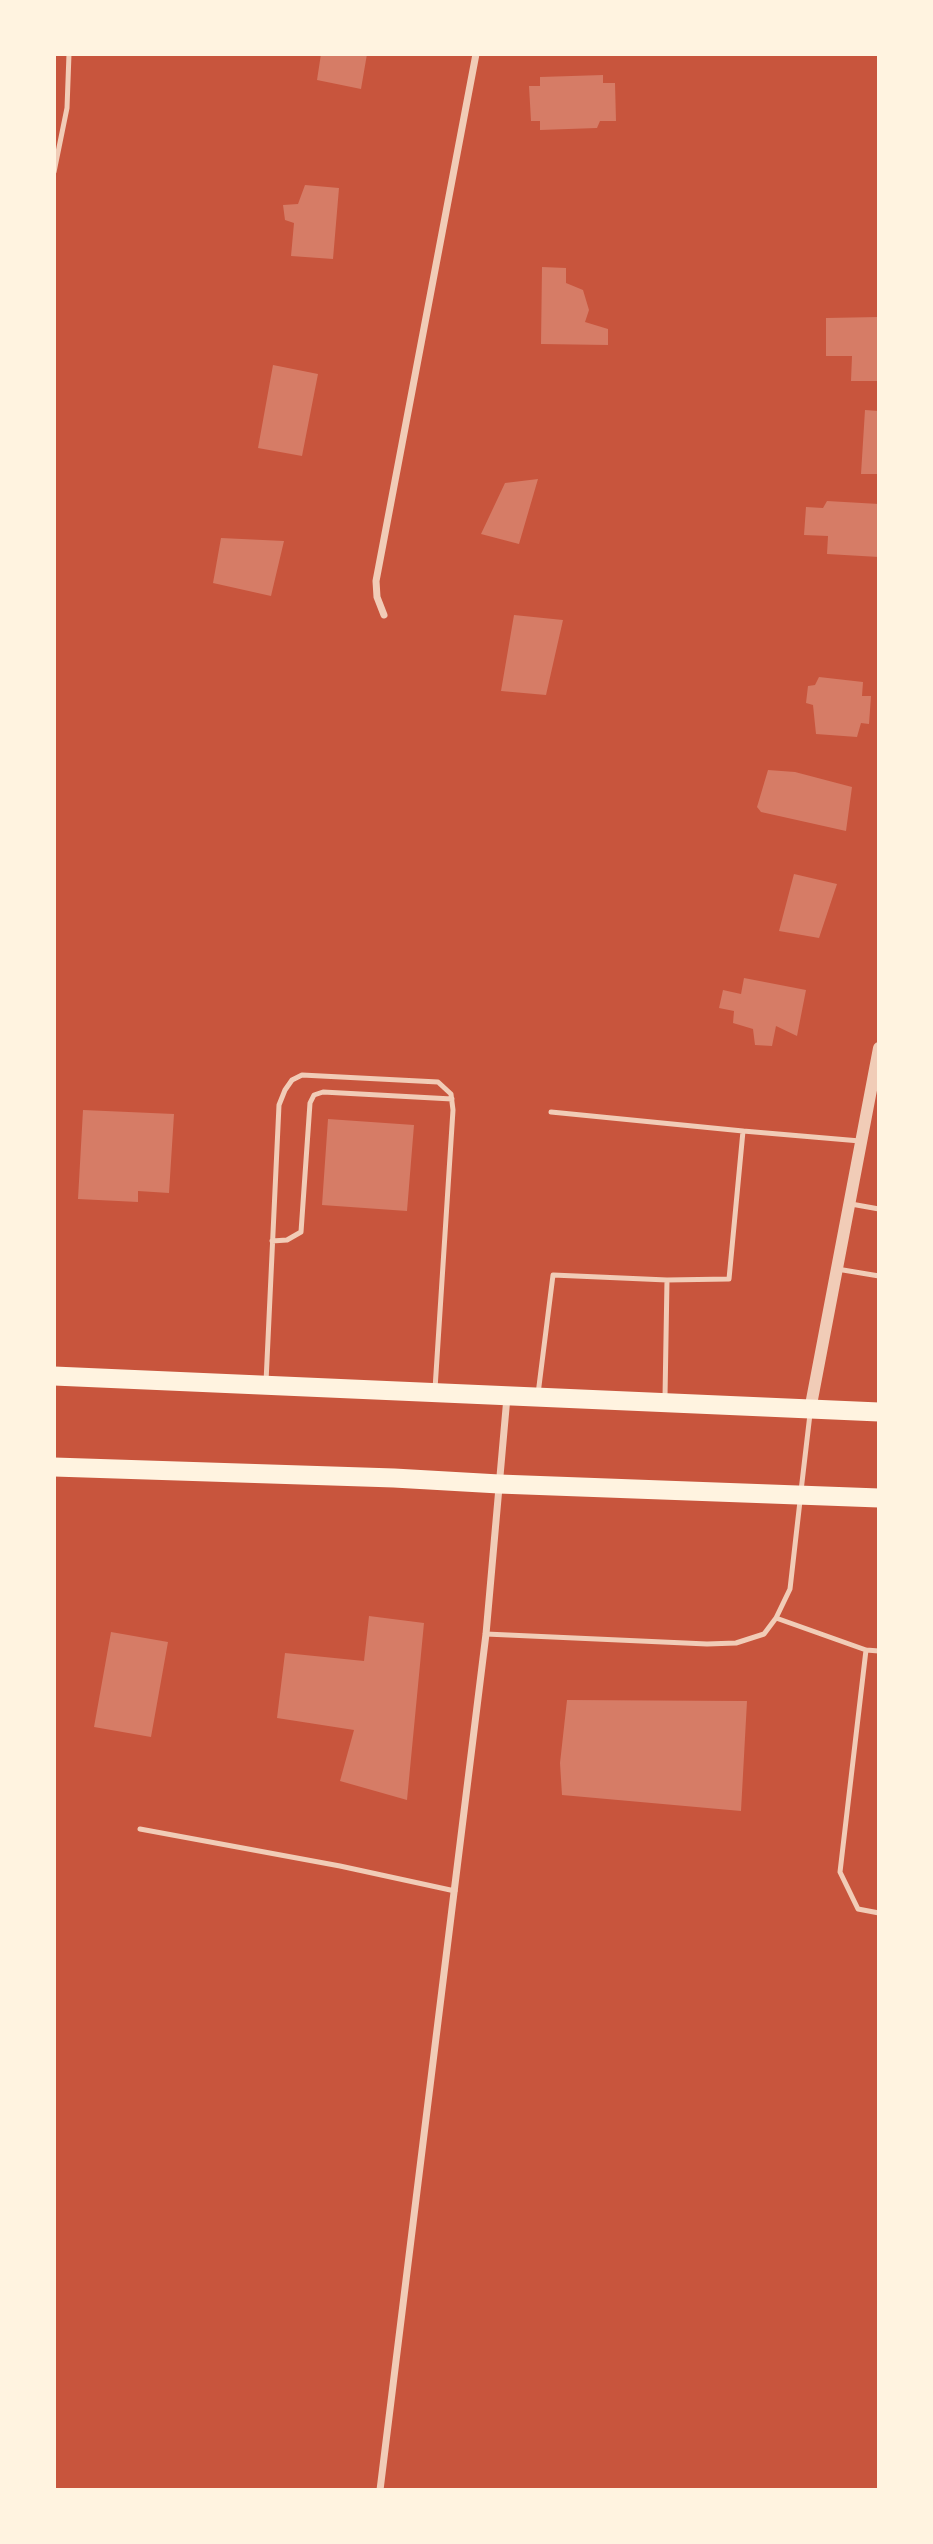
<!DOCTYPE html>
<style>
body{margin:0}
#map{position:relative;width:933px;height:2544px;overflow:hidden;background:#c8553d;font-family:Overpass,sans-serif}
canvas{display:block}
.frame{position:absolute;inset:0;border:56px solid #fff3e0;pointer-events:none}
</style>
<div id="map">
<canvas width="933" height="2544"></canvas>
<div class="frame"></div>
</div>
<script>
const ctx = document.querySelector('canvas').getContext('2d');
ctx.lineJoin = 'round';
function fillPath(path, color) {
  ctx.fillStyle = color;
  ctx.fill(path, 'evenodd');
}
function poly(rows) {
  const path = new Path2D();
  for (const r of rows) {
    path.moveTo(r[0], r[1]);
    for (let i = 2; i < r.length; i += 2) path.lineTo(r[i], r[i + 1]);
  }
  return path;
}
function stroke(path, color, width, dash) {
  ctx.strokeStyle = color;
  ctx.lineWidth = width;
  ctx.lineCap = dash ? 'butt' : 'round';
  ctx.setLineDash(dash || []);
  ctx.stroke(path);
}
fillPath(poly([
 [321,54,367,54,361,89,317,80],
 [603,75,603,83,615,83,616,121,600,121,597,128,540,130,540,121,531,121,529,86,540,86,540,77],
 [305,185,339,188,333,259,291,256,294,223,285,220,283,205,298,204],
 [542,267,566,268,566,283,583,290,589,310,585,322,608,329,608,345,541,344],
 [879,317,879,381,851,381,852,356,826,356,826,318],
 [273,365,318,374,302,456,258,448],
 [865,410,879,411,879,474,861,474],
 [538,479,519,544,481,534,505,483],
 [827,501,879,504,879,557,827,554,828,536,804,535,806,507,823,508],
 [221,538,284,541,271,596,213,583],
 [514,615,563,620,546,695,501,691],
 [819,677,863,682,862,696,871,696,869,724,861,723,857,737,816,734,813,705,806,703,808,686,815,685],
 [768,770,795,772,852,787,846,831,761,812,757,807],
 [794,874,837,884,819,938,779,931],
 [744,978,806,990,797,1036,776,1026,772,1046,755,1045,753,1029,733,1023,734,1011,719,1008,723,990,741,994],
 [83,1110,174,1114,169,1193,138,1191,138,1202,78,1199],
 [328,1119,414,1125,407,1211,322,1205],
 [369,1616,424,1623,407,1800,340,1781,354,1730,277,1718,285,1653,364,1661],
 [111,1632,168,1642,151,1737,94,1727],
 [567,1700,747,1701,741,1811,562,1795,560,1763]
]), '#d67c66');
stroke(poly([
 [54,172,67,108,69,54],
 [551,1112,743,1131],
 [851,1204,879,1209],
 [272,1241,287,1240,301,1232,310,1103,314,1095,323,1092,452,1099],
 [837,1269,879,1276],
 [667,1280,729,1279,743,1131,860,1141],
 [266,1382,279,1105,285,1090,292,1080,302,1075,438,1082,451,1094,453,1110,435,1389],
 [538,1394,553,1275,667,1280,665,1397],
 [801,1491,810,1414],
 [776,1618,866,1650,879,1651],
 [486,1634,707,1644,736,1643,764,1634,776,1618,790,1589,800,1501],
 [866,1650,840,1872,858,1909,879,1913],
 [140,1829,340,1866,455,1891]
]), '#f1ccb7', 5);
stroke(poly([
 [384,615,377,597,376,581,476,54],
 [380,2490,486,1634,507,1397]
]), '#f1ccb7', 7);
stroke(poly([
 [810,1410,879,1048]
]), '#f1ccb7', 12);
stroke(poly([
 [54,1376,879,1412],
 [54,1467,394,1478,499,1484,879,1498]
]), '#fff3e0', 19);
</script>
